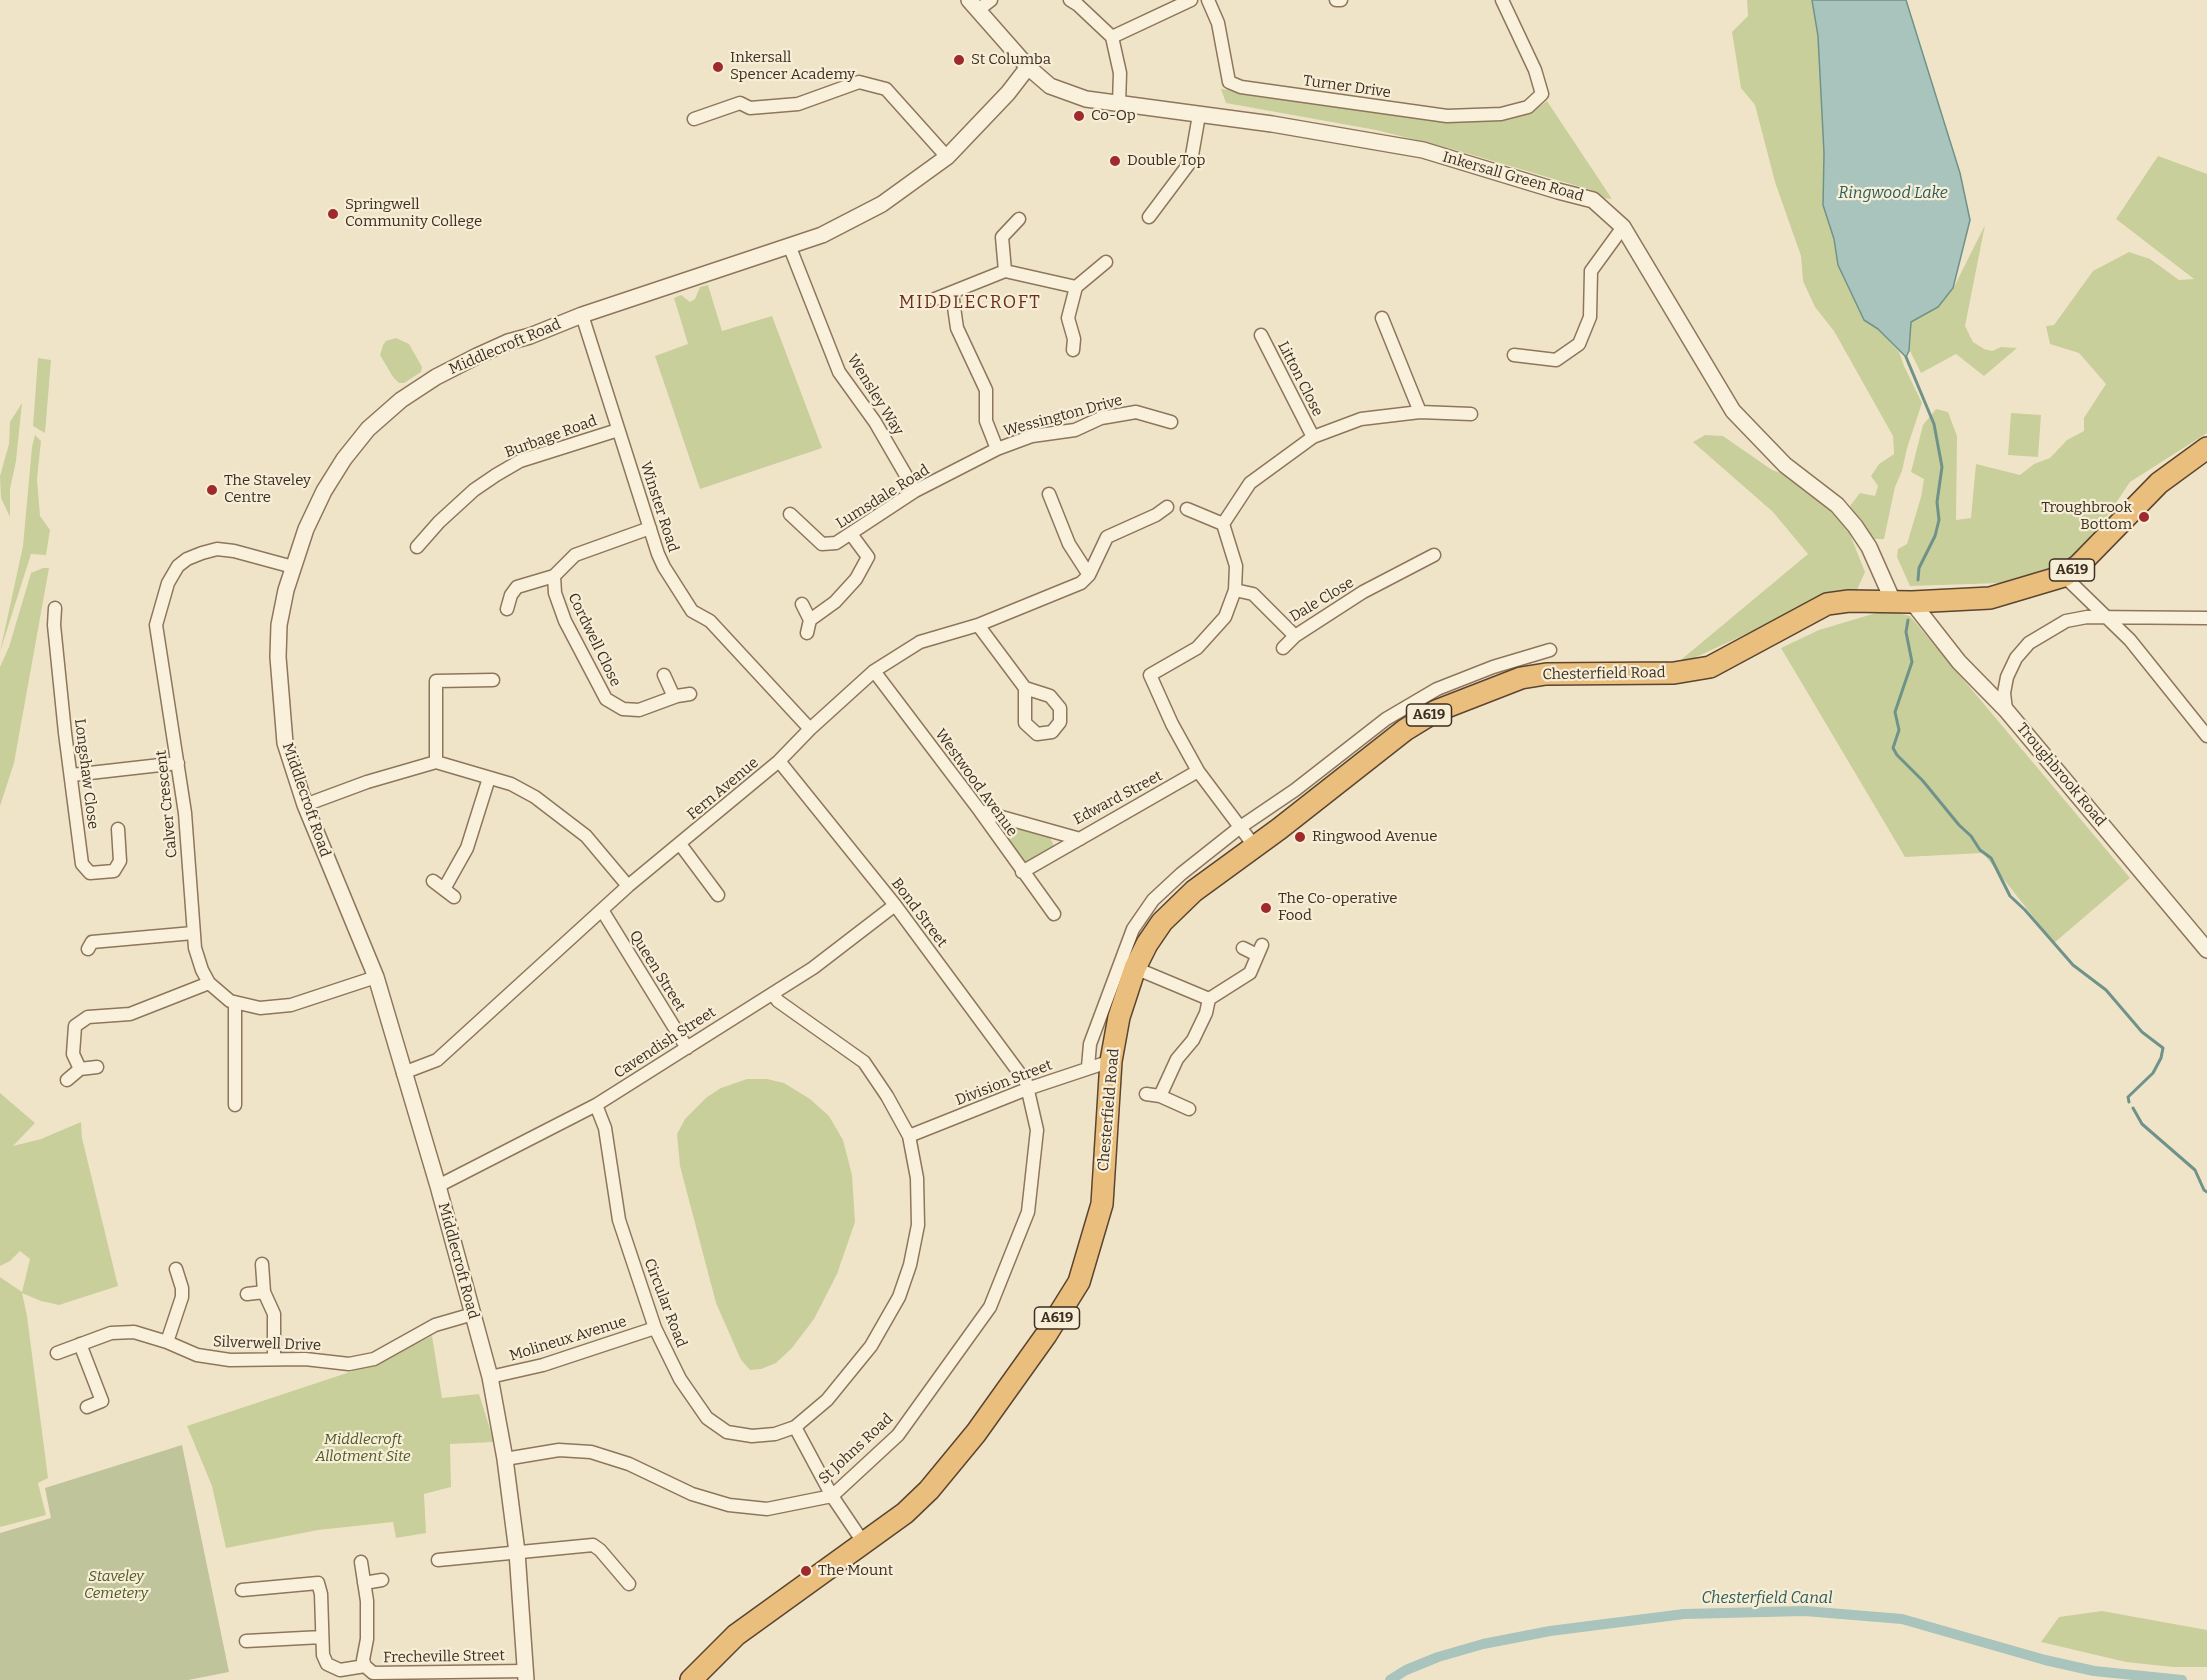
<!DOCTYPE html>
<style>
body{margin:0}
canvas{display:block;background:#f0e4c8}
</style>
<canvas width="2207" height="1680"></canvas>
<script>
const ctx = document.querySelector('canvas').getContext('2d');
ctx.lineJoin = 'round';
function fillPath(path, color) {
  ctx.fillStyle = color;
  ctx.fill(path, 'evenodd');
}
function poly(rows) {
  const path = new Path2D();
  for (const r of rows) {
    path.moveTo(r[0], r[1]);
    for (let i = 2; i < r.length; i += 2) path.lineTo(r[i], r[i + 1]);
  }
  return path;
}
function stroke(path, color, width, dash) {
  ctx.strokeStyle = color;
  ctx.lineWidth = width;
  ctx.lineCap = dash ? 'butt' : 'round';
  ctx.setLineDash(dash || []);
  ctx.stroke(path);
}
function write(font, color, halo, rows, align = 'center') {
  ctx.font = font + ' Bitter,serif';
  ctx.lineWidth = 4.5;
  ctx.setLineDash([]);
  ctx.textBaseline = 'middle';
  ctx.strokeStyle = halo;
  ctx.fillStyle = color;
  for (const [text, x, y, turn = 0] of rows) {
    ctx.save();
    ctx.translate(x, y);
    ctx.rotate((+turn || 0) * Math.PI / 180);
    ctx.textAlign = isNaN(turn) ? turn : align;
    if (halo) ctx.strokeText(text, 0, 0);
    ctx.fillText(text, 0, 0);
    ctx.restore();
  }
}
fillPath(poly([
 [1747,0,1812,0,1818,36,1824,153,1823,205,1834,239,1838,265,1864,320,1878,329,1899,352,1904,366,1922,403,1907,448,1902,471,1895,487,1884,539,1872,539,1850,506,1860,493,1875,496,1878,486,1871,476,1879,464,1894,454,1893,436,1834,331,1815,307,1803,281,1801,256,1775,182,1755,105,1741,88,1732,32,1748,16],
 [1221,89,1460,122,1511,117,1532,112,1547,101,1612,199,1604,198,1591,190,1456,150,1376,130,1226,103],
 [2158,156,2207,174,2207,433,2130,482,2095,534,2061,568,2001,583,1910,586,1897,557,1898,549,1907,544,1921,497,1924,479,1911,472,1923,425,1936,409,1948,412,1957,436,1956,520,1971,518,1976,464,2020,475,2034,464,2050,458,2067,440,2084,431,2084,418,2106,384,2079,353,2050,344,2046,326,2054,325,2093,271,2129,252,2150,259,2179,280,2194,279,2116,219],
 [1985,225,1965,326,1973,342,1984,349,1992,351,2001,347,2017,348,1984,376,1956,354,1921,373,1910,351,1911,321,1938,307,1953,289],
 [708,285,722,331,772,316,822,448,700,489,655,356,688,344,674,298,681,295,690,302,695,299,700,287],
 [396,338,409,344,422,367,421,372,404,383,399,383,393,377,380,355,383,345,386,341],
 [38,358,51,360,45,433,33,426],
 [22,403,16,461,10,489,10,517,1,498,0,476,9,444,10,422],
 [2011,413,2041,415,2038,457,2008,455],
 [35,435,41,441,37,479,40,516,50,530,46,555,31,554,0,652,23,546,32,447],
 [1705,435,1723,436,1772,470,1786,475,1839,514,1845,522,1865,572,1856,592,1809,605,1670,669,1808,554,1773,512,1693,442],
 [43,568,49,568,14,763,0,806,0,667,9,647,31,573],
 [1886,610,1910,616,2130,878,2054,943,1983,853,1905,857,1781,648,1819,630],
 [1016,829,1049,835,1054,846,1046,853,1028,863,1021,861,1005,841,1009,830],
 [747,1079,767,1079,784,1083,810,1099,829,1116,843,1140,852,1175,855,1222,837,1274,814,1319,792,1348,776,1363,761,1369,750,1370,741,1360,716,1303,680,1166,677,1134,685,1119,707,1097,721,1088],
 [0,1093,35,1123,13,1146,41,1139,81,1122,82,1138,118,1286,59,1305,41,1301,22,1293,27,1316,48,1478,38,1483,46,1515,0,1527,0,1277,22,1292,30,1259,20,1251,10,1261,0,1266],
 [432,1336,442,1398,479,1394,494,1442,450,1444,451,1487,424,1494,426,1533,396,1538,393,1522,318,1530,226,1548,212,1486,187,1426,371,1365],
 [2102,1611,2207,1630,2207,1667,2173,1667,2126,1662,2041,1642,2059,1617]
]), '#c9cf9b');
fillPath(poly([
 [182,1445,229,1672,188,1680,0,1680,0,1533,51,1518,45,1488]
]), '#bfc49a');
const water = poly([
 [1812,0,1906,0,1960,173,1970,220,1953,288,1938,307,1911,322,1909,351,1906,357,1878,329,1864,320,1838,265,1834,239,1823,205,1824,153,1818,36,1812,0]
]);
fillPath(water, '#a9c4bc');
stroke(water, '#6f938a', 1.5);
stroke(poly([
 [1906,357,1934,424,1942,467,1937,502,1939,520,1935,536,1919,568,1918,580],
 [1908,620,1906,632,1912,662,1895,712,1899,730,1893,748,1897,755,1923,781,1959,825,1971,836,1980,850,1991,858,2010,896,2025,910,2073,965,2106,990,2142,1032,2163,1048,2161,1058,2153,1073,2128,1097,2129,1102],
 [2133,1108,2142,1124,2195,1170,2204,1190,2207,1192]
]), '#6f938a', 3);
stroke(poly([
 [1390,1680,1406,1670,1438,1657,1483,1644,1550,1631,1684,1614,1805,1611,1902,1619,2045,1660,2094,1671,2182,1680]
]), '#a9c4bc', 10);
const minor = poly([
 [1070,0,1078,5,1112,37,1120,73,1119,104],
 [1208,0,1218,23,1229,82,1241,87,1447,116,1501,114,1528,107,1542,94,1535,70,1502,0],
 [1336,0,1341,0],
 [978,10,991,0],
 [1112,37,1191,0],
 [694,119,740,103,750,108,798,104,859,82,886,89,947,157],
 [1149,217,1191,161,1199,115],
 [789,245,839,372,875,422,915,491],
 [1005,271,1002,237,1019,219],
 [1076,287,1106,262],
 [952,293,957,328,986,390,986,421,997,449],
 [935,299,1005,271,1076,287,1068,318,1074,339,1073,350],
 [582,315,658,554,664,567,692,611,710,621,810,729],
 [1382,318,1420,412],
 [1261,335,1313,437],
 [1514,355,1556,360,1579,344,1590,317,1591,271,1623,227],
 [1049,494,1069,544,1089,575],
 [1187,509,1223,524,1236,566,1235,590,1225,617,1197,648,1150,675,1172,724,1198,771,1255,847],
 [790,514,822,544,836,543,915,491,997,449,1032,436,1075,430,1101,418,1136,412,1171,422],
 [1223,524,1250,483,1313,437,1361,419,1420,412,1471,414],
 [650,528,575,555,554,576,555,593,565,621,606,699,623,709,639,710,677,696,690,694],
 [417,547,439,522,474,490,496,475,520,461,618,430],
 [293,567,234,551,217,549,202,553,187,559,178,566,168,583,156,625,185,813,195,948,202,970,209,983,230,1001,260,1008,291,1005,376,977],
 [2064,576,2130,640,2207,736],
 [1235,590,1253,594,1295,636,1363,592,1434,555],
 [802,604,810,620,807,633],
 [55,608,54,625,65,733,82,864,90,873,114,871,120,861,118,829],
 [507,609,511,595,517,587,554,576],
 [810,620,835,602,856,579,868,557,851,534],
 [978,625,1025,688,1050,696,1060,708,1060,722,1052,732,1037,734,1025,723,1025,688],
 [1283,648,1295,636],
 [874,671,980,811,1054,914],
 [664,675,674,697],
 [2006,710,2004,693,2007,677,2016,658,2029,643,2066,621,2087,617,2207,618],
 [436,762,436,681,493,680],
 [72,775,178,763],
 [305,805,367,782,436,762,511,784,535,797,586,836,628,886],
 [980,811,1080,839],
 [680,844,718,895],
 [1022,872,1198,771],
 [433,881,454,897],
 [444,889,467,848,489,778],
 [602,910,687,1048],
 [1243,948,1257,955],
 [88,949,92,942,193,933],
 [1135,968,1209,999],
 [1209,999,1250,973,1262,945],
 [1088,1067,1090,1044,1133,929,1153,900,1181,874,1239,828,1295,790,1386,719,1437,689,1493,667,1550,650],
 [80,1069,73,1054,75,1026,88,1017,130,1014,209,983],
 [403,1073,437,1060,628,886,779,761,810,729,874,671,920,642,978,625,1081,583,1089,575,1107,537,1156,515,1167,507],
 [67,1080,80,1069,97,1067],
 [1146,1094,1160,1096,1189,1109],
 [1160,1096,1177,1059,1193,1040,1206,1013,1209,999],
 [235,1105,235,1003],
 [596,1105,605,1128,619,1220,655,1328,680,1379,707,1418,727,1432,752,1436,775,1434,795,1427,827,1400,871,1346,899,1297,910,1265,918,1225,917,1178,909,1136,887,1096,864,1062,778,1001,773,994],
 [909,1136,1027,1089,1111,1061],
 [438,1186,596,1105,813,968,895,905],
 [262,1264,264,1292,274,1314,274,1359],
 [247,1294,264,1292],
 [167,1342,182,1297,182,1288,176,1269],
 [80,1344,102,1401,87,1407],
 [57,1353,111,1333,134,1332,167,1342,197,1355,230,1360,305,1359,349,1364,374,1359,435,1325,473,1314],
 [490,1377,543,1365,655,1328],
 [795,1427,832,1496,863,1542],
 [505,1459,559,1450,591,1452,629,1464,692,1494,729,1505,767,1509,832,1496,898,1435,990,1307,1028,1212,1037,1130,1026,1082,895,905,779,761],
 [438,1560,593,1545,600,1550,629,1584],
 [361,1562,367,1601,367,1639,363,1660,365,1666],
 [364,1583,382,1580],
 [242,1590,318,1583,321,1594,323,1655,327,1664,340,1670,365,1666,373,1673,525,1671],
 [246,1641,322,1637]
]);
const tertiary = poly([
 [969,0,1028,67,1050,86,1086,99,1272,124,1423,150,1558,191,1593,200,1623,227,1733,411,1785,465,1837,505,1855,526,1869,547,1893,601],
 [1912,602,1959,662,2006,710,2207,950],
 [526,1680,517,1552,505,1459,490,1377,438,1186,376,977,305,805,285,743,278,657,279,625,286,590,306,529,324,491,344,459,368,429,401,400,436,377,477,356,508,342,530,336,582,315,822,235,882,204,947,157,1008,93,1028,67]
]);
const trunk = poly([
 [691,1680,736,1635,905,1513,929,1490,976,1433,1046,1335,1079,1282,1102,1204,1111,1061,1119,1017,1135,968,1147,944,1162,922,1194,891,1279,829,1405,730,1436,711,1521,678,1546,674,1674,673,1710,667,1827,604,1849,601,1912,602,1990,598,2064,576,2079,565,2159,483,2207,448]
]);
stroke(minor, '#8d765c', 15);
stroke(tertiary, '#8d765c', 18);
stroke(trunk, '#5b4430', 24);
stroke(minor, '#faf1dc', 12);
stroke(tertiary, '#faf1dc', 15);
stroke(trunk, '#eabe7c', 21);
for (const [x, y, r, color] of [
 [959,60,6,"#9e2a2b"],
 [718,67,6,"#9e2a2b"],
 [1079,116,6,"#9e2a2b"],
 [1115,161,6,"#9e2a2b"],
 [333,214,6,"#9e2a2b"],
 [212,490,6,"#9e2a2b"],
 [2144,517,6,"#9e2a2b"],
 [1300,837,6,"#9e2a2b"],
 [1266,908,6,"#9e2a2b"],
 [806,1571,6,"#9e2a2b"]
]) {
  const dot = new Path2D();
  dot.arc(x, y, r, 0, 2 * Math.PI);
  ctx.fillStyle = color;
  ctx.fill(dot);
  stroke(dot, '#f7eed8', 2);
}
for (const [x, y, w] of [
 [2072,570,45],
 [1429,715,45],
 [1057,1318,45]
]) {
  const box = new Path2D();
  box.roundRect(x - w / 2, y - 11, w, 22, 4.5);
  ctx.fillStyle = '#f7eed8';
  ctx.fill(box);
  stroke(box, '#3d2e20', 1.5);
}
write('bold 14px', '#3d2e20', null, [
 ["A619",2072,570],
 ["A619",1429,715],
 ["A619",1057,1318]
]);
write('15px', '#3d2e20', '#f7eed8', [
 ["Inkersall",730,58],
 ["Spencer Academy",730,75],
 ["St Columba",971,60],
 ["Co-Op",1091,116],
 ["Double Top",1127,161],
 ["Springwell",345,205],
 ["Community College",345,222],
 ["The Staveley",224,481],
 ["Centre",224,498],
 ["Troughbrook",2132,508,"right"],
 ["Bottom",2132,525,"right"],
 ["Ringwood Avenue",1312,837],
 ["The Co-operative",1278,899],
 ["Food",1278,916],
 ["The Mount",818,1571]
], 'left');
write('15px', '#3d2e20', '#f7eed8', [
 ["Turner Drive",1347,87,8],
 ["Inkersall Green Road",1513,177,16],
 ["Middlecroft Road",505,347,-23],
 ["Litton Close",1300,379,63],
 ["Wensley Way",875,395,58],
 ["Wessington Drive",1063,416,-15],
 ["Burbage Road",551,437,-20],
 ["Lumsdale Road",883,497,-32],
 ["Winster Road",659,507,72],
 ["Dale Close",1322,600,-31],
 ["Cordwell Close",594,640,64],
 ["Chesterfield Road",1604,674,-1],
 ["Longshaw Close",86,774,83],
 ["Troughbrook Road",2061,775,50],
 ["Westwood Avenue",976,783,54],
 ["Fern Avenue",723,789,-40],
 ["Edward Street",1118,798,-28],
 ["Middlecroft Road",306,800,71],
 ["Calver Crescent",167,804,-96],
 ["Bond Street",919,913,53],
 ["Queen Street",657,971,58],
 ["Cavendish Street",665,1043,-33],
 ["Division Street",1004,1083,-21],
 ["Chesterfield Road",1109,1110,-85],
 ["Middlecroft Road",458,1261,75],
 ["Circular Road",665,1303,69],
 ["Molineux Avenue",568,1339,-17],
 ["Silverwell Drive",267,1344,2],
 ["St Johns Road",856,1449,-43],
 ["Frecheville Street",444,1657,-1]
]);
write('italic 15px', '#4d5a26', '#f7eed8', [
 ["Middlecroft",363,1440],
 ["Allotment Site",363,1457],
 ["Staveley",116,1577],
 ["Cemetery",116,1594]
]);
write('italic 16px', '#2f5d5a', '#f7eed8', [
 ["Ringwood Lake",1893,194],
 ["Chesterfield Canal",1767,1599]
]);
ctx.letterSpacing = '1.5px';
write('18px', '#6b2e1e', '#f7eed8', [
 ["MIDDLECROFT",970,303]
]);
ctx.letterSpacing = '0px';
</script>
